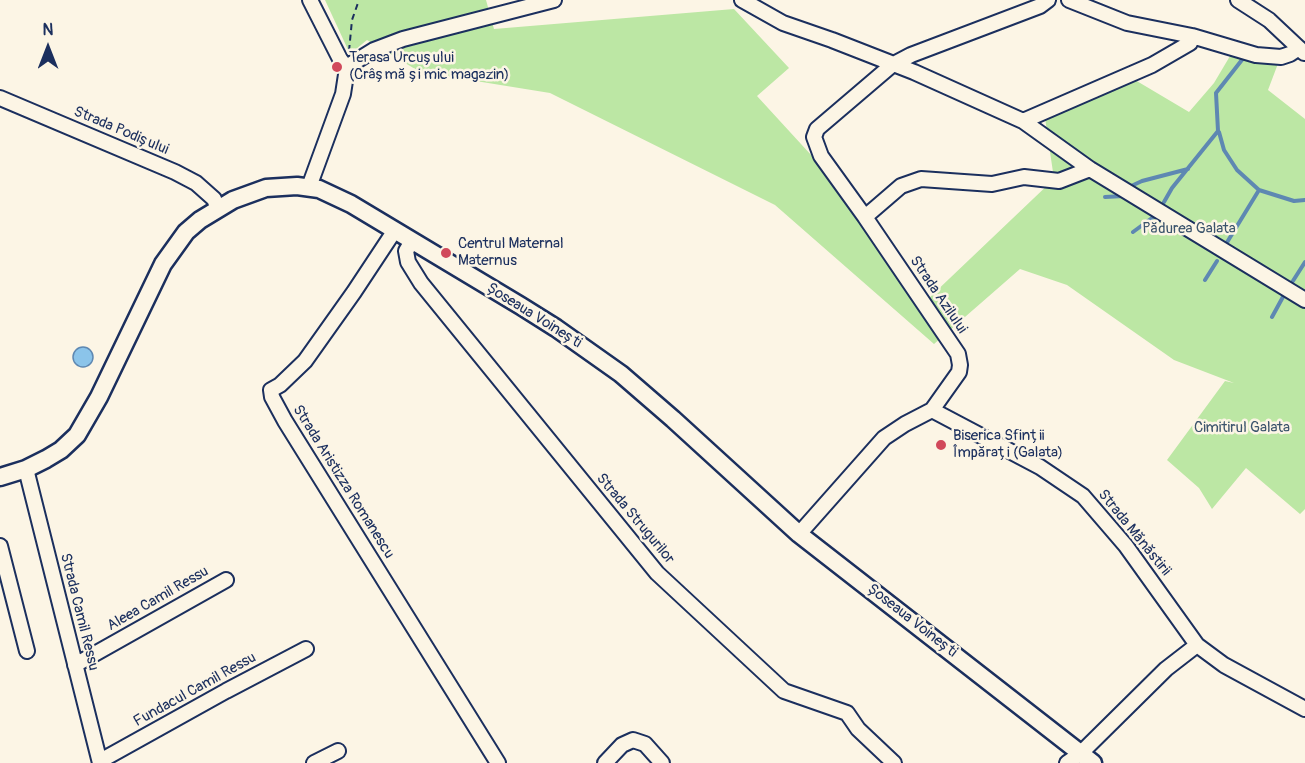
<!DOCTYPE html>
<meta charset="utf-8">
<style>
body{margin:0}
#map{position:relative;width:1305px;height:763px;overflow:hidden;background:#fcf5e5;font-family:Pangolin,sans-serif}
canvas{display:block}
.north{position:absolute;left:18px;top:18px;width:60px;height:60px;-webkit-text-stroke:4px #fcf5e5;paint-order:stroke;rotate:0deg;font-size:16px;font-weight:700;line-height:24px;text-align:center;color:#1b2f5e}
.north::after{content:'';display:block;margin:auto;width:21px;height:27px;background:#1b2f5e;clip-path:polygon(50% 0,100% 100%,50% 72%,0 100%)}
</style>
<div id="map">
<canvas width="1305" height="763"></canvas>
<div class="north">N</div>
</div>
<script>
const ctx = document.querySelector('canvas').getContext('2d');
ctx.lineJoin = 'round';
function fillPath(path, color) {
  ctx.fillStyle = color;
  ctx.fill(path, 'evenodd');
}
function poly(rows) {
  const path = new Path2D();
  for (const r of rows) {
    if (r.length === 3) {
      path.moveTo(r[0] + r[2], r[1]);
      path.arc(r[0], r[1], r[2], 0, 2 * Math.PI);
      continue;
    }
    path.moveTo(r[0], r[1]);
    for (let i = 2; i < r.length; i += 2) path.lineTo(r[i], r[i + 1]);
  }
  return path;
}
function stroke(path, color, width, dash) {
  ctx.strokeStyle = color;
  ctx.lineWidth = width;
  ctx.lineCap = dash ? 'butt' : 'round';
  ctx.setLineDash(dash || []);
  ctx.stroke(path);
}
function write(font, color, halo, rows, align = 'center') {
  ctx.font = font + ' Pangolin,sans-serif';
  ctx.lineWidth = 5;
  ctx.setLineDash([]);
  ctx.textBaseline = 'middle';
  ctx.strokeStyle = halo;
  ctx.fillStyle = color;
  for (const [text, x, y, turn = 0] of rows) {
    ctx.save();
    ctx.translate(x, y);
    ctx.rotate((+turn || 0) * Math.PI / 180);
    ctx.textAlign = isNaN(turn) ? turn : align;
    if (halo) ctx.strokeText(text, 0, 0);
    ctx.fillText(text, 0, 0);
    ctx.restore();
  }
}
fillPath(poly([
 [325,0,486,0,494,29,734,9,789,68,757,96,856,204,929,298,1054,179,1044,111,1130,77,1189,112,1214,83,1233,51,1279,61,1268,90,1305,119,1305,509,1300,514,1246,468,1212,509,1199,488,1167,460,1225,381,1234,383,1174,360,1067,285,1020,269,934,344,775,205,550,93,420,72,367,40,350,54]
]), '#bce7a4');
const water = poly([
 [83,357,10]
]);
fillPath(water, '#8bc4ea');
stroke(water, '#5e88b2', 1.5);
stroke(poly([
 [1219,132,1224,150,1237,170,1259,190],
 [1129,187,1142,181,1188,169],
 [1105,197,1124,196],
 [1164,202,1172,188,1218,131,1216,93,1245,56],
 [1133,232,1152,218],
 [1226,244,1259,190,1294,201,1305,200],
 [1205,280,1217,261],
 [1291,284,1305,262],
 [1272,317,1284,295]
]), '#5e88b2', 4);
const minor = poly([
 [310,0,340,59,347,68],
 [742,0,783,23,832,40,914,72,1023,121,1090,169,1305,300],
 [1069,0,1127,23,1192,36,1256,55,1281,57,1290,54,1299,48],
 [1238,0,1269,20,1304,53],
 [0,98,175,172,196,183,214,199,218,209],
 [1023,121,1152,65,1190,43,1192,36],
 [309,187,343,94,347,68,353,63,374,50,403,39,554,0],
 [865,217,901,186,921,179,992,184,1024,177,1059,181,1090,169],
 [395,230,354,292,305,361,280,385,271,390,272,397,285,421,498,763],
 [412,241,406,251,408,262,421,283,657,573,784,691,847,713,858,729,894,763],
 [932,410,1040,467,1083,496,1126,546,1197,645,1224,665,1305,709],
 [26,469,100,763],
 [799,534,884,438,905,424,932,410,959,372,960,365,958,354,865,217,821,156,814,137,817,129,892,65,911,55,1040,6,1048,0],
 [0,546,27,651],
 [75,665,226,580],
 [100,761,226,691,306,649],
 [314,763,338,751],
 [605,763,622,745,633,740,645,744,662,763],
 [1067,763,1080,754,1166,669,1197,645]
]);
const major = poly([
 [0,477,26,469,46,459,61,450,77,435,99,397,163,264,186,232,200,220,233,200,266,188,297,186,319,189,351,204,521,306,556,328,621,374,673,419,799,534,1093,763]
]);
stroke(minor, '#1b2f5e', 18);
stroke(major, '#1b2f5e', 21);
stroke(poly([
 [349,51,352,20,359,0]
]), '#1b2f5e', 2, [6, 4.5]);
stroke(minor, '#fcf5e5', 14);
stroke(major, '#fcf5e5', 16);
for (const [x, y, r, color] of [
 [337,67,6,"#d1495b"],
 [446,253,6,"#d1495b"],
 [941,445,6,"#d1495b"]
]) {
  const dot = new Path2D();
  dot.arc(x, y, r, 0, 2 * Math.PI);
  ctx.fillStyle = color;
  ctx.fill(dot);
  stroke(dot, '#fcf5e5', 2);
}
write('15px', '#1b2f5e', '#fcf5e5', [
 ["Terasa Urcușului",349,58],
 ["(Crâșmă și mic magazin)",349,75],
 ["Centrul Maternal",458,244],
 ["Maternus",458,261],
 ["Biserica Sfinții",953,436],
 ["Împărați (Galata)",953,453]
], 'left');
write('15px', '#1b2f5e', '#fcf5e5', [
 ["Strada Podișului",121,131,23],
 ["Strada Azilului",938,295,56],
 ["Șoseaua Voinești",534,316,32],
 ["Strada Aristizza Romanescu",343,482,58],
 ["Strada Strugurilor",635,519,50],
 ["Strada Mănăstirii",1134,533,51],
 ["Aleea Camil Ressu",158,599,-30],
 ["Strada Camil Ressu",79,612,76],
 ["Șoseaua Voinești",912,621,38],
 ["Fundacul Camil Ressu",195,690,-29]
]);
write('15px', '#3b546c', '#fcf5e5', [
 ["Pădurea Galata",1189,229],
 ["Cimitirul Galata",1242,428]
]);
</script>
